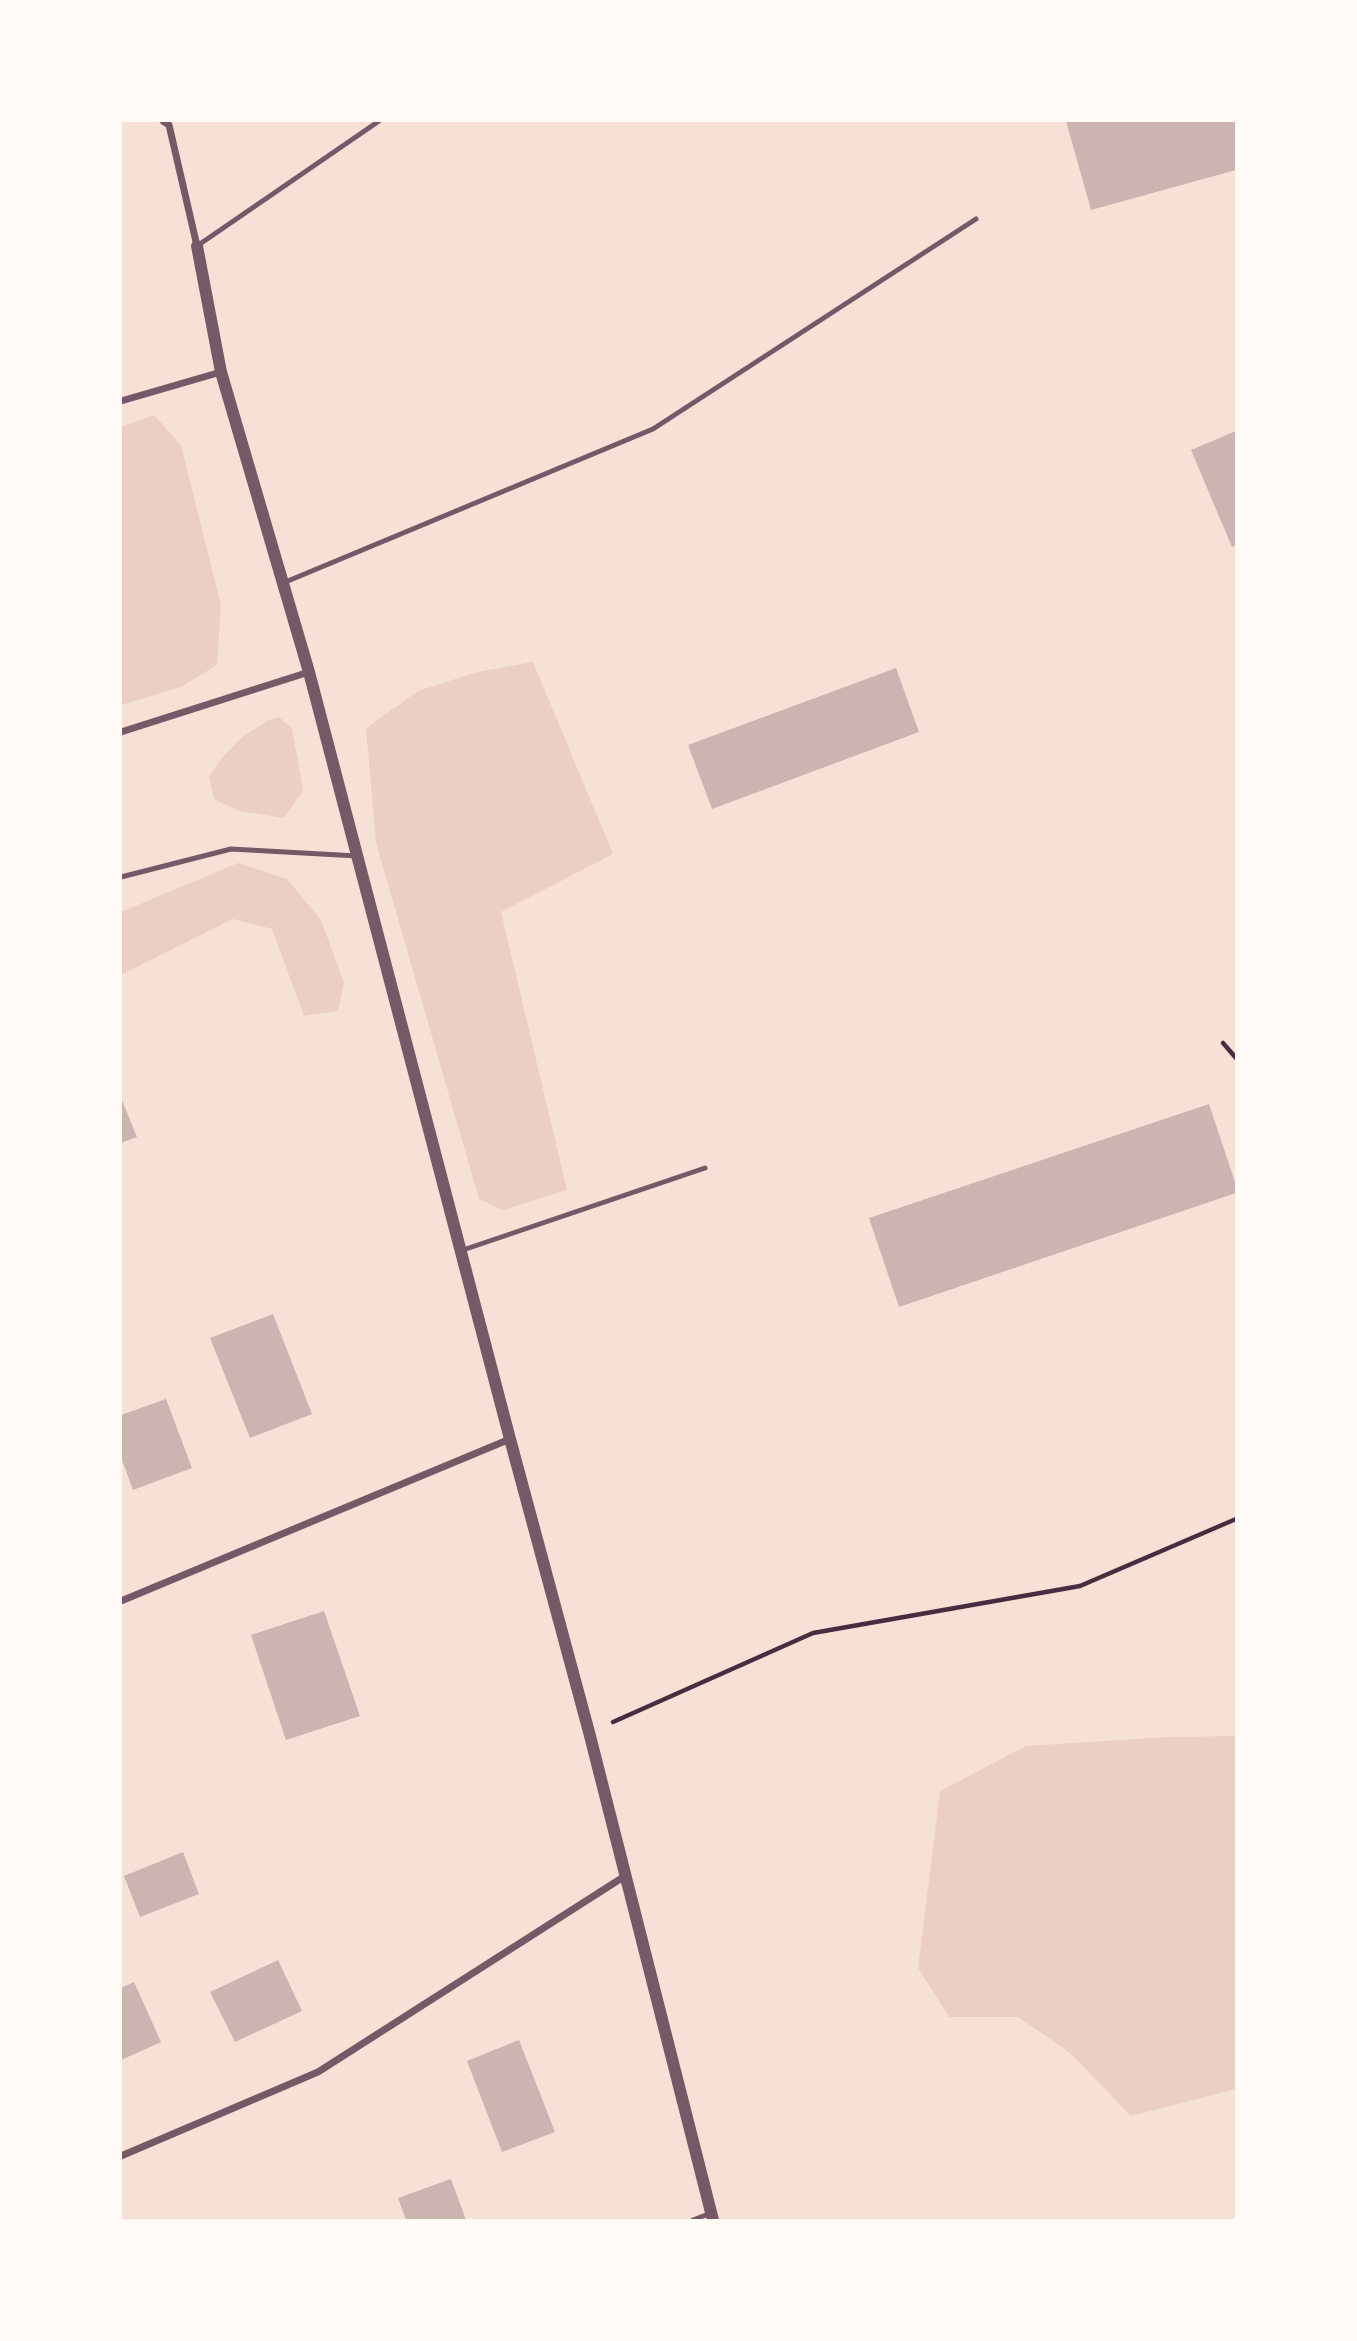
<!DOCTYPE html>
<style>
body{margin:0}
#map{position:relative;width:1357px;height:2341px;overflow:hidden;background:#f7e1d7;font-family:"Noto Sans",sans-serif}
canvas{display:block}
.frame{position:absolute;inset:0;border:122px solid #fffaf5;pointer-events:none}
</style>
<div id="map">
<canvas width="1357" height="2341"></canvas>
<div class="frame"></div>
</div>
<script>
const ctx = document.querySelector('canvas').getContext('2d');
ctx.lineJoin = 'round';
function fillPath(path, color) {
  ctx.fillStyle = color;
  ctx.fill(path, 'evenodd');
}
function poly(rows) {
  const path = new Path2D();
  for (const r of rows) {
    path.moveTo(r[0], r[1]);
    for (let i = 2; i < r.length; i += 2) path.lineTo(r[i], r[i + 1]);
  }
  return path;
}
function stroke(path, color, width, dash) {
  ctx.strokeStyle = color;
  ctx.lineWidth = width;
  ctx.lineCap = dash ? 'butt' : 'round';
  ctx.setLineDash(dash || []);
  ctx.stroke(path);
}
fillPath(poly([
 [154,415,181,445,221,605,217,665,181,687,121,705,121,427],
 [533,662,613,854,501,912,567,1190,503,1210,479,1199,376,843,366,728,418,691,477,672],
 [279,717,292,728,303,791,284,818,239,811,214,799,209,777,220,760,242,737,269,720],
 [238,863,287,879,321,920,344,983,338,1011,304,1016,272,929,233,919,121,975,121,912],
 [1236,1736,1236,2089,1131,2116,1069,2052,1018,2017,949,2017,918,1968,940,1791,1026,1746,1168,1737]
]), '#ebcfc5');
fillPath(poly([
 [1066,121,1236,121,1236,170,1091,210],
 [1236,431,1236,545,1232,547,1191,450],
 [896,668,919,732,712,809,688,745],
 [121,1098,137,1137,121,1143],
 [1209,1104,1236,1185,1236,1193,899,1307,869,1218],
 [273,1314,312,1414,250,1438,210,1338],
 [166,1399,192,1468,133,1490,121,1457,121,1415],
 [324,1611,360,1716,286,1740,251,1635],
 [183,1852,199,1894,140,1917,124,1876],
 [278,1960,302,2011,235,2042,210,1992],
 [134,1982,161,2042,121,2060,121,1988],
 [519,2040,555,2132,502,2152,467,2061],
 [451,2179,466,2220,406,2220,398,2198]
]), '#ccb4b1');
stroke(poly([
 [1223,1043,1236,1058],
 [613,1722,813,1633,1080,1586,1236,1519]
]), '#4a2c40', 4.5);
stroke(poly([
 [197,246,379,121],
 [283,583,653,429,976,219],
 [121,877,231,849,357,856],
 [460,1251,705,1168],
 [693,2220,711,2213]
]), '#755966', 5);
stroke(poly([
 [163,121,169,125,197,246],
 [121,401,221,372],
 [121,732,309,672],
 [121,1601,510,1439],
 [121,2156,318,2072,625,1876]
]), '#755966', 7);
stroke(poly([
 [197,246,221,372,309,672,510,1439,589,1732,713,2220]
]), '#755966', 12);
</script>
